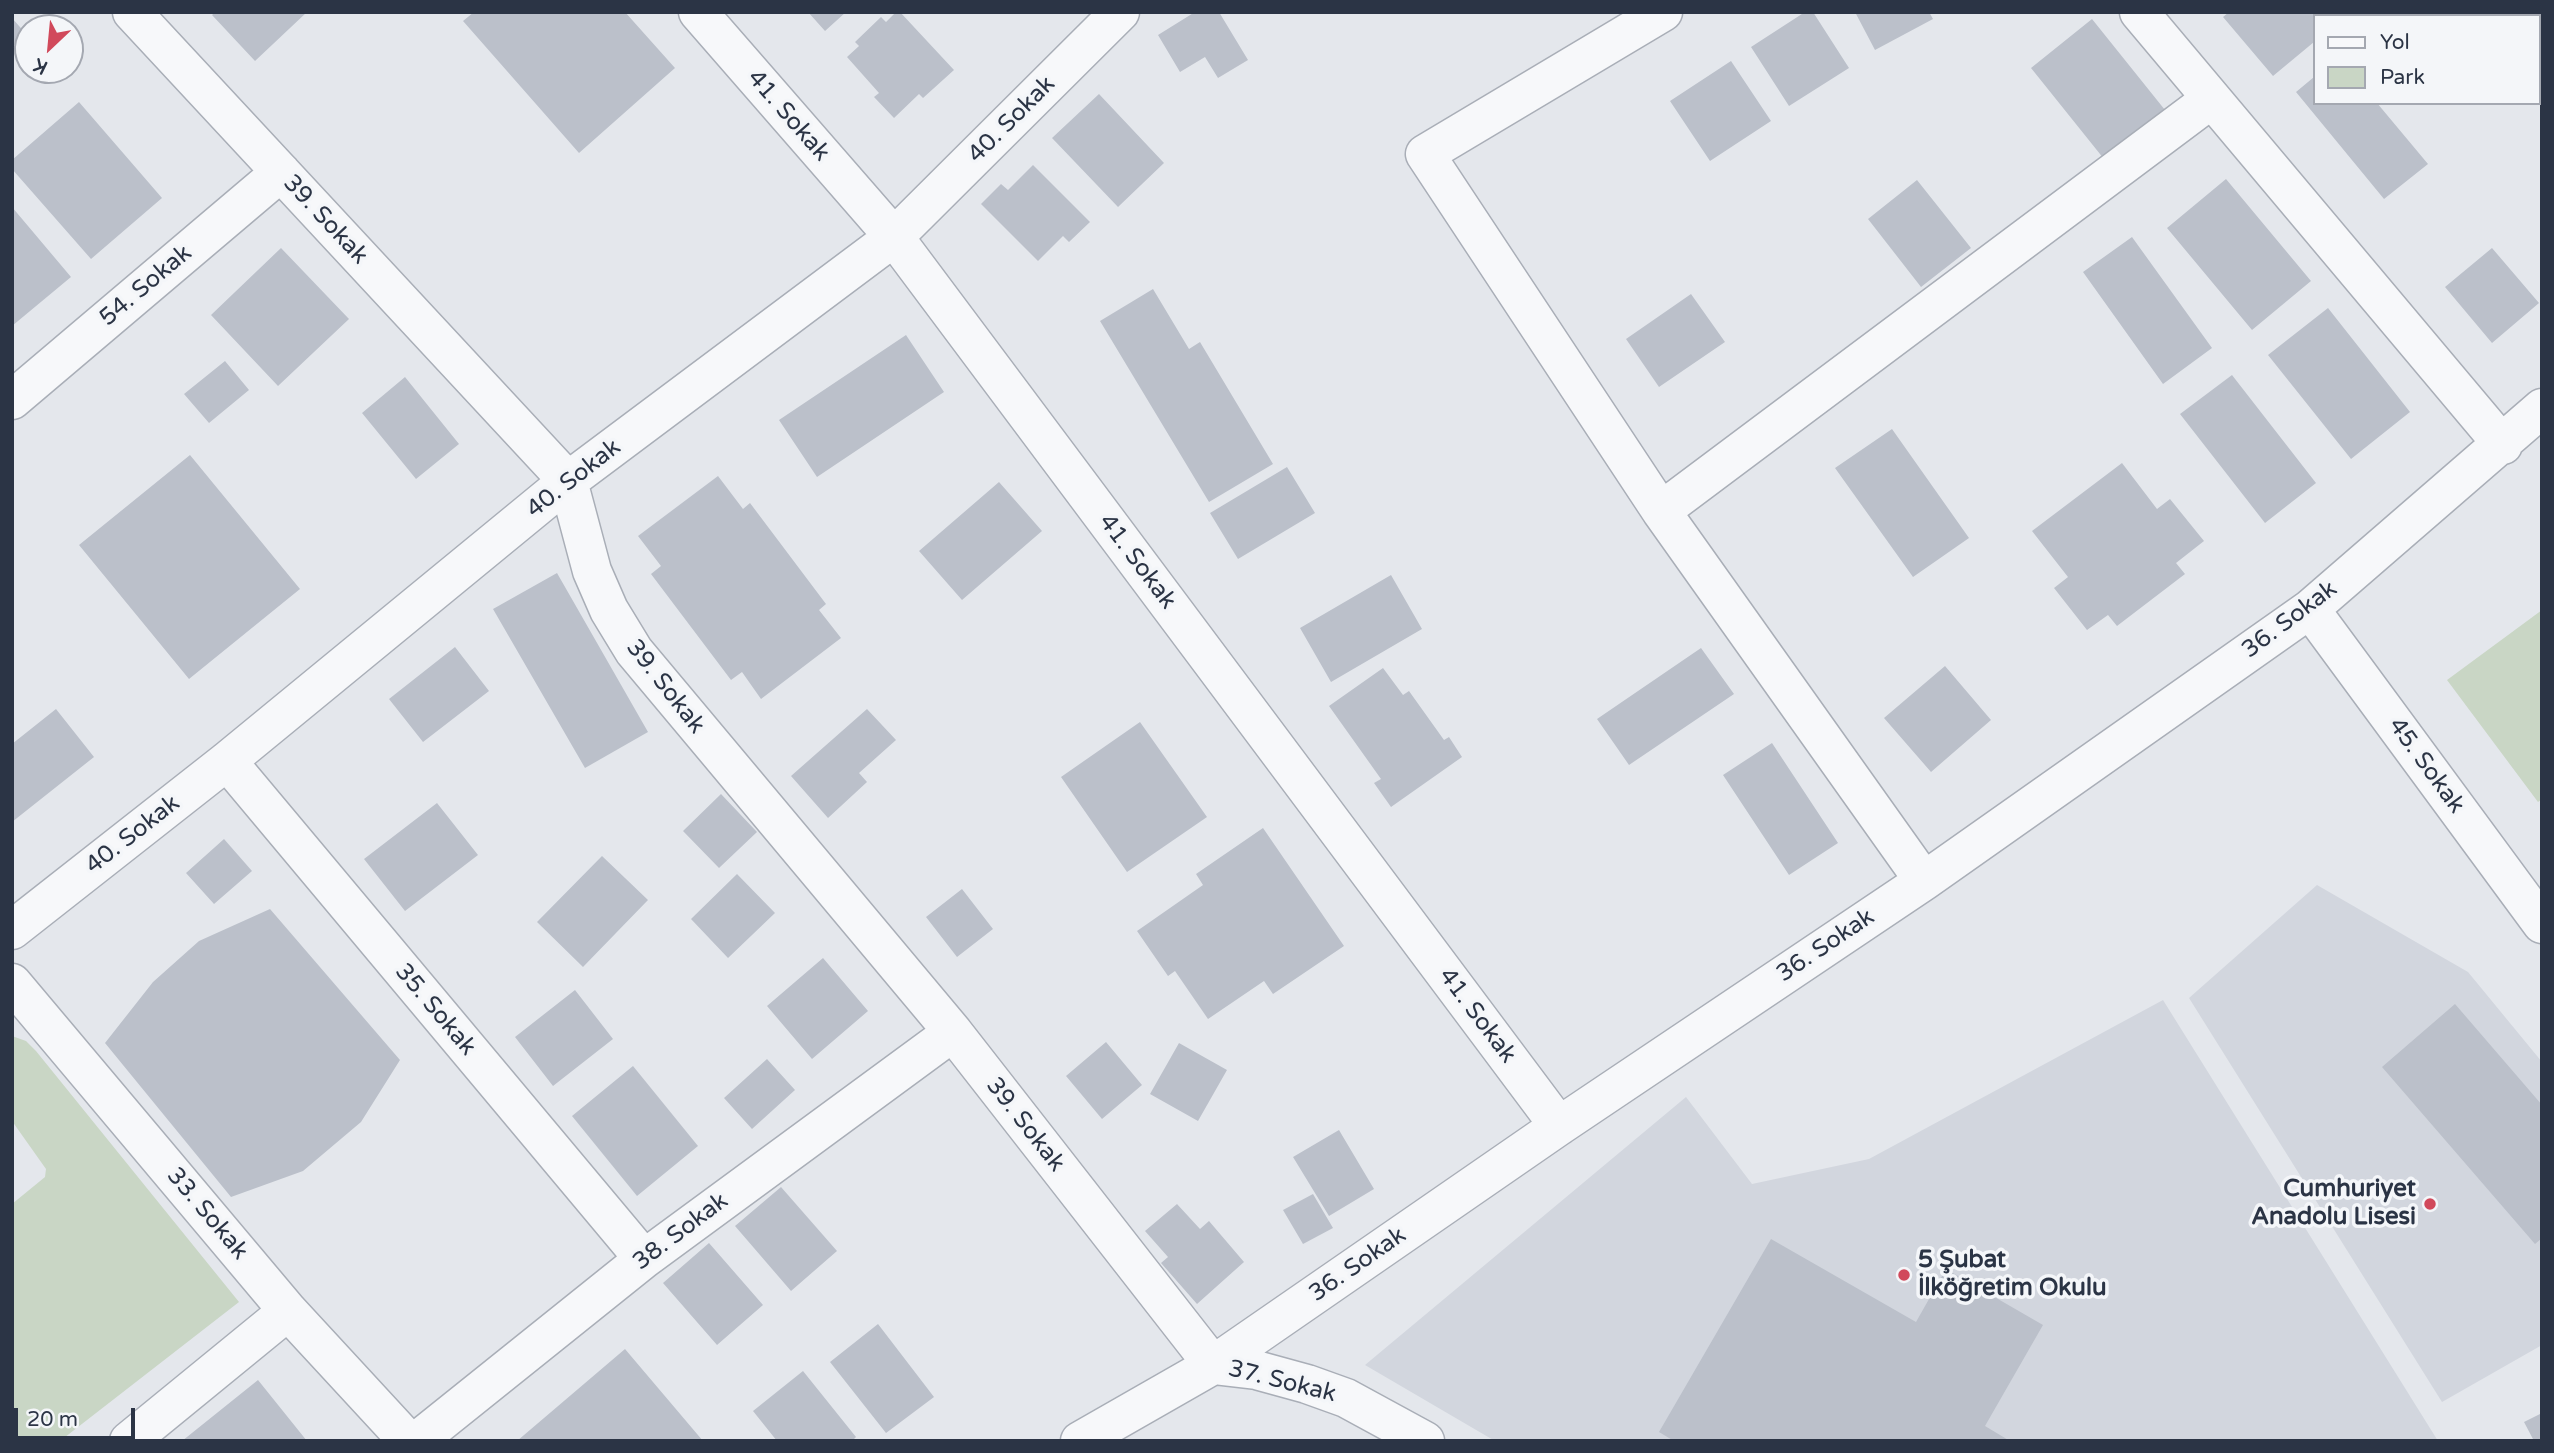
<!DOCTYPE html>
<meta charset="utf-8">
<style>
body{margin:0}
#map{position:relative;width:2554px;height:1453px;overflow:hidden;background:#e4e7ec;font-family:"Varela Round",sans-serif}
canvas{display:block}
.frame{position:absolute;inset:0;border:14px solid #2b3445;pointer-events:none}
.legend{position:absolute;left:2313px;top:14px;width:228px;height:91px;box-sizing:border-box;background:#f4f6f9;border:2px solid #a4a8b1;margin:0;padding:9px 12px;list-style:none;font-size:21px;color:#2b3445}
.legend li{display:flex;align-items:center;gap:14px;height:35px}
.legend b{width:35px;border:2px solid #a4a8b1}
.north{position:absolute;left:14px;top:14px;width:70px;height:70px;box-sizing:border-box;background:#f4f6f9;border:2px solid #a4a8b1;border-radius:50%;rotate:206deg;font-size:19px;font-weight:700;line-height:28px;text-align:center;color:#2b3445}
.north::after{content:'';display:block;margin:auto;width:24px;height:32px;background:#d1495b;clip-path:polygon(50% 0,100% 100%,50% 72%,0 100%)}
.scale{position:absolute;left:14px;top:1408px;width:121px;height:32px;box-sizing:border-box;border:4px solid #2b3445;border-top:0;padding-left:9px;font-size:21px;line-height:24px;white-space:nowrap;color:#2b3445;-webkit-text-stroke:5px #f4f6f9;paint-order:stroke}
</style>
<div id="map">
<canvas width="2554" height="1453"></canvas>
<div class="frame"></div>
<ul class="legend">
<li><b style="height:9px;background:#f7f8fa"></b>Yol</li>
<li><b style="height:19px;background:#c9d6c5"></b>Park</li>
</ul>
<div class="north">K</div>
<div class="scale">20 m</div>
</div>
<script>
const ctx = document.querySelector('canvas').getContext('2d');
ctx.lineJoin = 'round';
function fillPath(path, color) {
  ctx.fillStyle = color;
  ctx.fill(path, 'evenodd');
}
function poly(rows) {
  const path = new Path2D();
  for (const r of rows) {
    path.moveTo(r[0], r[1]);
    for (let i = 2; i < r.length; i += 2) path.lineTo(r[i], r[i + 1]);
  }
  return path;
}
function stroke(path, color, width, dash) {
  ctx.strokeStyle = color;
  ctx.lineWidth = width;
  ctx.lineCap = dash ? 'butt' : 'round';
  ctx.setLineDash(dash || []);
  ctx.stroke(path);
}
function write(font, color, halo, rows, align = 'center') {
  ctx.font = font + ' "Varela Round",sans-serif';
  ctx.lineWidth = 7;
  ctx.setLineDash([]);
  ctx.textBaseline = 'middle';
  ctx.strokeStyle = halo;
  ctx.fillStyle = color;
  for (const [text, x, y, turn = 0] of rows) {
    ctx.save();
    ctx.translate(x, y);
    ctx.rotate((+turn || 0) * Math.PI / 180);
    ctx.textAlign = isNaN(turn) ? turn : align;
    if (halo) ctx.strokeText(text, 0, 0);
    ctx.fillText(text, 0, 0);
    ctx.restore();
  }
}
fillPath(poly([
 [2317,885,2468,972,2542,1062,2542,1345,2442,1402,2189,998],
 [2163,1000,2438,1441,1495,1441,1365,1365,1686,1097,1752,1184,1869,1159]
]), '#d2d6de');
fillPath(poly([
 [2542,610,2542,799,2538,802,2447,680],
 [12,1036,26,1041,36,1051,239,1302,60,1441,12,1441,12,1204,45,1177,46,1169,12,1121]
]), '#c9d6c5');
fillPath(poly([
 [215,12,307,12,255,61,212,15],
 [474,12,625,12,675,68,579,153,463,21],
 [808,12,846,12,825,31],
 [896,12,900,12,954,70,923,98,919,94,894,118,874,97,879,93,847,57,859,46,855,42,881,17,886,22],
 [1195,12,1219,12,1248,60,1218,78,1205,57,1180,72,1158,35],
 [1805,12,1813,12,1849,68,1789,106,1751,47],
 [1855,12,1929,12,1933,19,1875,50],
 [2229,12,2345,12,2347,14,2314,16,2314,42,2273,76,2223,17],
 [2483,12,2542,12,2542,41,2538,44,2538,16,2479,16],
 [12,18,27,35,12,47],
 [2092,19,2165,110,2104,159,2031,68],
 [1731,61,1771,121,1710,161,1670,101],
 [2314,77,2314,103,2377,103,2428,164,2384,199,2296,92],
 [1099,94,1164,163,1118,207,1052,138],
 [79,102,162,198,91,259,12,169,12,160],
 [1033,165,1090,222,1069,242,1063,236,1038,261,981,204,1001,184,1008,190],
 [2226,179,2311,281,2252,330,2167,228],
 [1917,180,1971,248,1921,287,1868,219],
 [12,207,71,277,12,326],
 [2132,237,2212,348,2163,384,2083,272],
 [281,248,349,319,278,386,211,315],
 [2492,248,2539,303,2492,343,2445,287],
 [1153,289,1189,349,1200,342,1273,464,1209,502,1100,321],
 [1691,294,1725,342,1659,387,1626,339],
 [2328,308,2410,412,2351,459,2268,355],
 [906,335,944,392,817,477,779,420],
 [225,361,249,390,209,423,184,394],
 [2232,375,2316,483,2265,523,2180,414],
 [405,377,459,444,416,479,362,413],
 [1892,429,1969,538,1913,577,1835,468],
 [190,455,300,589,189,679,79,545],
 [2122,463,2157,509,2170,499,2204,541,2176,563,2185,574,2117,626,2108,615,2087,630,2054,588,2068,577,2032,531],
 [1287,467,1315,513,1238,559,1210,513],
 [718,476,743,509,750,503,826,604,819,610,841,638,761,699,742,672,731,680,651,574,661,566,638,536],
 [999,482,1042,531,962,600,919,551],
 [557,573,648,732,585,768,493,609],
 [1391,575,1422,629,1331,682,1300,628],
 [455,647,489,691,423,742,389,699],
 [1701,648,1734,694,1629,765,1597,719],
 [1945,666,1991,720,1931,772,1884,718],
 [1383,668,1403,695,1409,691,1444,740,1449,737,1462,757,1391,807,1374,783,1381,779,1329,706],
 [56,709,94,757,12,822,12,744],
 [867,709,896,740,859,773,867,782,828,818,791,776],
 [1140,722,1207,817,1127,872,1061,777],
 [1772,743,1838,843,1789,875,1723,775],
 [721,794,757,832,719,868,683,831],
 [437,803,478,855,405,911,364,859],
 [1263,828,1344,946,1273,994,1264,981,1208,1019,1175,971,1168,976,1137,931,1203,885,1196,874],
 [224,839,252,871,214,904,186,873],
 [602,856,648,900,583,967,537,922],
 [737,874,775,913,728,958,691,919],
 [962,889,993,929,957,957,926,917],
 [270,909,400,1060,361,1122,303,1171,231,1197,105,1043,153,982,199,941],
 [823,958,868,1011,812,1059,767,1006],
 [575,990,613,1039,553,1086,515,1037],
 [2455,1004,2542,1105,2542,1238,2535,1244,2382,1067],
 [1106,1042,1142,1085,1102,1119,1066,1076],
 [1179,1043,1227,1070,1198,1121,1150,1094],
 [767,1059,795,1090,752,1129,724,1098],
 [633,1066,698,1146,637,1196,572,1116],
 [1339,1130,1374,1189,1329,1216,1293,1157],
 [781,1187,837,1251,791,1291,735,1226],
 [1313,1194,1333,1228,1303,1244,1283,1210],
 [1177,1204,1200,1229,1209,1221,1244,1262,1197,1304,1161,1263,1168,1257,1145,1231],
 [1771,1239,1916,1322,1946,1269,2043,1325,1985,1426,2010,1441,1674,1441,1659,1432],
 [709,1243,763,1305,717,1345,663,1283],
 [878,1324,934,1397,886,1433,830,1362],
 [625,1349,703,1441,517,1441],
 [803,1371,856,1437,852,1441,777,1441,753,1411],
 [258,1380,307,1441,182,1441],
 [2542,1413,2542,1441,2534,1441,2524,1422]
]), '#bbc0ca');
const minor = poly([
 [132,12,568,481,592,571,609,610,634,651,953,1032,1213,1365,1256,1370,1307,1384,1346,1398,1425,1441],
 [698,12,894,237,1559,1126],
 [1663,12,1425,154,1661,511,1924,881],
 [2139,12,2503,445],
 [12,400,281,172],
 [1661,511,2210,100],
 [2310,609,2542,924],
 [227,761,644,1259],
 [12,930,227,761,568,481,894,237,1120,12],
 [12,983,288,1311,408,1441],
 [129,1441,288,1311],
 [417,1441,644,1259,953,1032],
 [1080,1441,1213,1365,1559,1126,1924,881,2310,609,2542,408]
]);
stroke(minor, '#a9aeb7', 41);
stroke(minor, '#f7f8fa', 38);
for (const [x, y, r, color] of [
 [2430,1204,7,"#d1495b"],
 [1904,1275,7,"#d1495b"]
]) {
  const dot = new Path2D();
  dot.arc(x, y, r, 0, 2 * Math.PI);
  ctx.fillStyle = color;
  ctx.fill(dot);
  stroke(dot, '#f4f6f9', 2.5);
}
write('24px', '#2b3445', '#f4f6f9', [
 ["41. Sokak",788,116,49],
 ["40. Sokak",1012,120,-45],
 ["39. Sokak",325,220,47],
 ["54. Sokak",146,286,-40],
 ["40. Sokak",574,479,-38],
 ["41. Sokak",1137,562,53],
 ["36. Sokak",2290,620,-37],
 ["39. Sokak",665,687,52],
 ["45. Sokak",2426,766,54],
 ["40. Sokak",133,835,-38],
 ["36. Sokak",1826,946,-34],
 ["35. Sokak",435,1010,50],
 ["41. Sokak",1477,1016,53],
 ["39. Sokak",1025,1125,52],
 ["33. Sokak",207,1214,50],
 ["38. Sokak",681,1232,-37],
 ["36. Sokak",1358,1265,-35],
 ["37. Sokak",1282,1382,14]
]);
write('bold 24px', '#2b3445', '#f4f6f9', [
 ["Cumhuriyet",2416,1190],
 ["Anadolu Lisesi",2416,1218],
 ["5 Şubat",1918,1261,"left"],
 ["İlköğretim Okulu",1918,1289,"left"]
], 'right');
</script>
